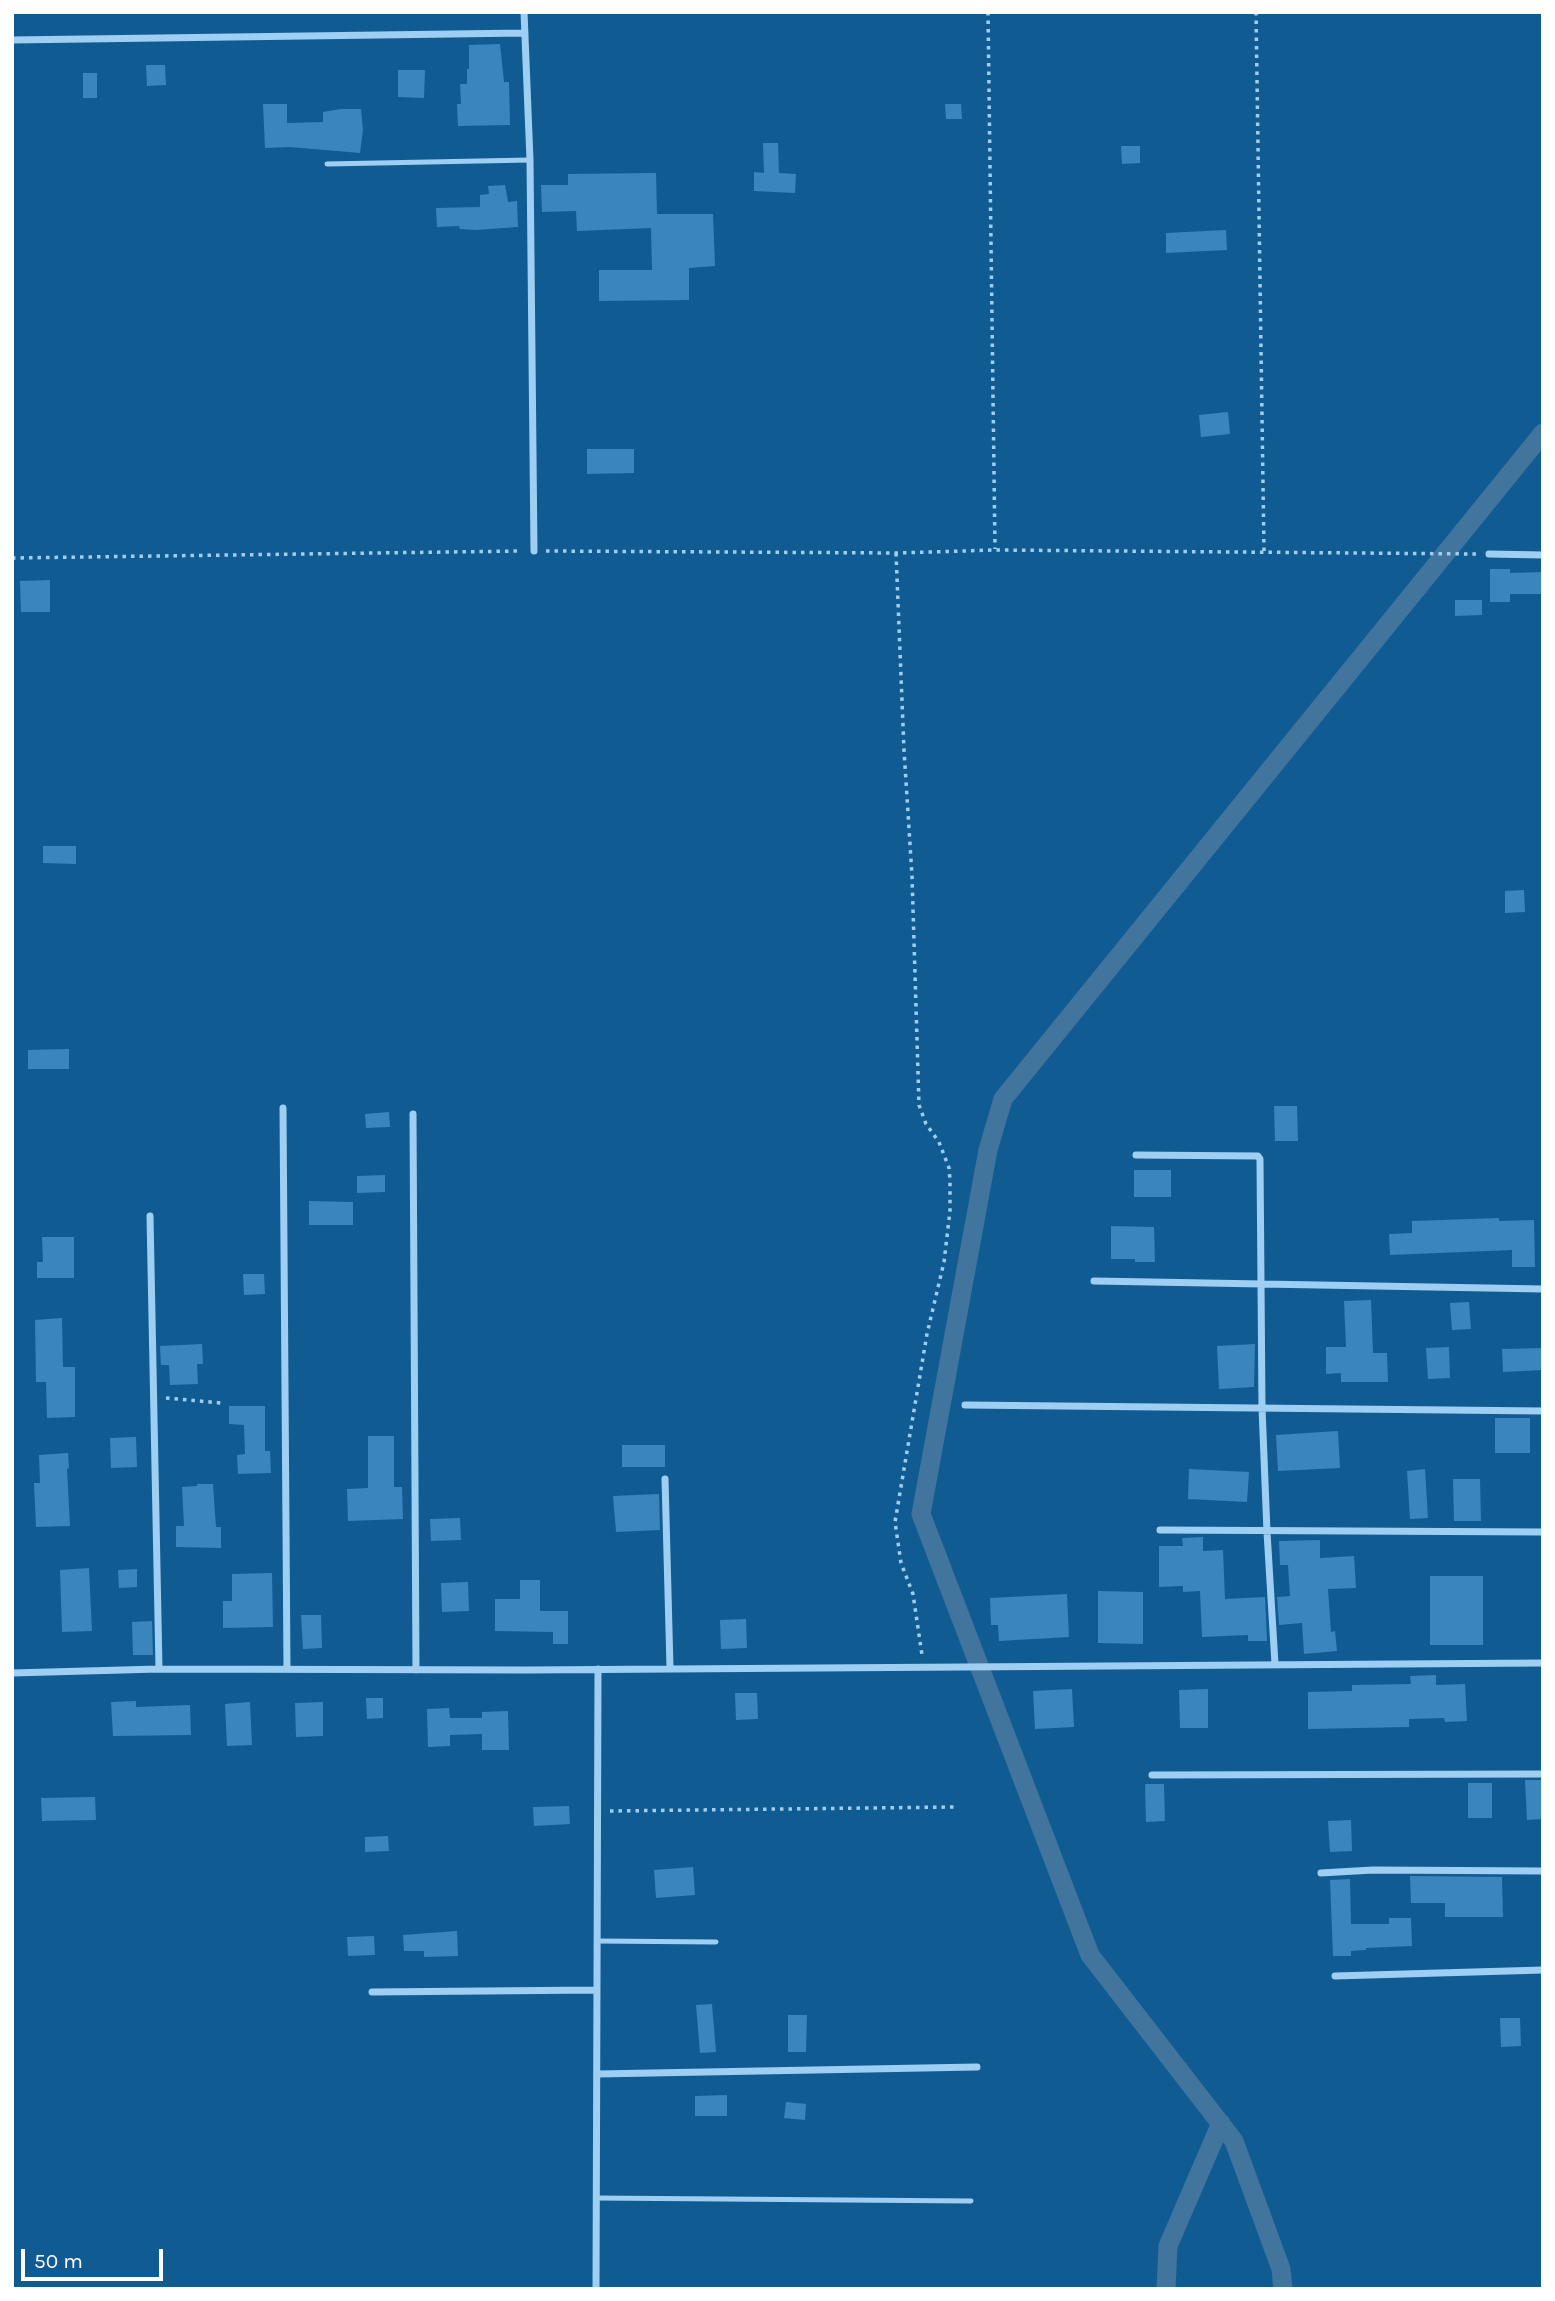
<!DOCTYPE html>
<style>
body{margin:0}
#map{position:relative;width:1555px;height:2301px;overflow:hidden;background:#115b93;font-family:Karla,sans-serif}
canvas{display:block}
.frame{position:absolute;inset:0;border:14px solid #fff;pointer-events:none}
.scale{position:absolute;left:21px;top:2249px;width:142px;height:32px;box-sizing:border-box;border:4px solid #fff;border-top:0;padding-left:9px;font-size:21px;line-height:24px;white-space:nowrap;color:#fff;-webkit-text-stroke:5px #115b93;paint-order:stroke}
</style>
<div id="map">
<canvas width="1555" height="2301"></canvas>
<div class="frame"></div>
<div class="scale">50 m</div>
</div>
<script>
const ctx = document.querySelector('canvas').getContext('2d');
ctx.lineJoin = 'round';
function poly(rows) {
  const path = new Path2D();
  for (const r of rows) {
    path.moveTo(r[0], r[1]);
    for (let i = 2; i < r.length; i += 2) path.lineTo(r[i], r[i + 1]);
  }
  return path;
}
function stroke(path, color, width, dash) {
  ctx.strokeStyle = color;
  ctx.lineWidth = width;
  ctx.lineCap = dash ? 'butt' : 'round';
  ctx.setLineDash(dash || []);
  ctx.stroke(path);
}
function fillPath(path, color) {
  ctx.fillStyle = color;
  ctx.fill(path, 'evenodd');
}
stroke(poly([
 [1166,2289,1168,2246,1221,2123],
 [1283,2289,1281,2269,1234,2141,1090,1955,921,1514,988,1150,1003,1099,1543,433]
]), '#41759e', 19);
fillPath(poly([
 [500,44,504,82,509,82,510,125,458,126,457,104,461,104,460,84,467,84,467,69,469,69,469,45],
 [146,65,165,65,166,85,147,86],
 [398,70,425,70,424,98,398,97],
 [83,73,97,73,97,98,83,98],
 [263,104,287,104,287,123,323,122,323,112,341,109,361,109,363,130,360,153,290,147,265,148],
 [945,104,961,104,962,119,946,119],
 [763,143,778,143,779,173,796,174,795,193,754,191,754,172,764,173],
 [1121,146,1140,146,1140,163,1122,164],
 [656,173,657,214,713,214,715,266,689,268,689,300,599,301,599,270,652,270,651,228,577,231,576,211,542,212,541,185,568,185,568,174],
 [505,185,508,202,517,201,518,227,476,230,460,229,459,226,437,227,436,208,480,207,480,195,489,194,488,186],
 [1226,230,1227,250,1166,253,1166,233],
 [1228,412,1230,434,1201,437,1199,415],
 [587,449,634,449,634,473,587,474],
 [1490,569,1510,569,1510,573,1543,572,1543,594,1510,594,1510,602,1490,602],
 [50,580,50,612,21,612,20,581],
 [1455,600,1482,600,1482,615,1455,616],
 [43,846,76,846,76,864,43,863],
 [1524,890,1525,912,1505,913,1505,891],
 [69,1049,69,1069,28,1069,28,1050],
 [1274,1106,1297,1106,1298,1141,1275,1141],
 [389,1112,390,1127,366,1128,365,1114],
 [1134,1170,1171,1170,1171,1197,1134,1197],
 [385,1175,385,1192,357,1193,357,1176],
 [309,1201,353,1202,353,1225,309,1225],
 [1499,1218,1499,1221,1534,1220,1535,1267,1512,1267,1512,1250,1390,1255,1389,1234,1412,1233,1412,1221],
 [1111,1226,1154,1227,1155,1262,1135,1262,1135,1259,1111,1259],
 [42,1237,74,1237,74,1278,37,1278,37,1262,43,1262],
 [243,1274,264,1274,265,1294,244,1295],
 [1371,1300,1373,1353,1387,1353,1388,1382,1341,1382,1341,1373,1326,1374,1326,1347,1346,1347,1344,1301],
 [1469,1302,1471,1329,1452,1330,1450,1303],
 [62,1318,63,1367,75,1367,75,1417,47,1418,46,1382,36,1382,35,1320],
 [202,1344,203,1364,197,1364,198,1384,170,1385,169,1365,161,1365,160,1346],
 [1255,1344,1254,1387,1219,1389,1217,1346],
 [1449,1347,1450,1378,1428,1379,1426,1348],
 [1543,1348,1543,1370,1503,1372,1502,1349],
 [229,1406,265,1406,265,1451,270,1451,271,1473,238,1474,237,1455,245,1454,244,1425,229,1424],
 [1495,1418,1530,1418,1530,1453,1495,1453],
 [1338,1431,1340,1468,1278,1471,1276,1435],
 [368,1436,394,1436,394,1487,402,1487,403,1519,348,1521,347,1489,368,1488],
 [136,1437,137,1467,111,1468,110,1438],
 [622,1445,665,1445,665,1467,622,1467],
 [68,1453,69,1468,67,1469,70,1526,36,1527,34,1483,40,1483,39,1455],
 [1189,1469,1249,1472,1247,1502,1188,1499],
 [1425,1469,1428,1518,1410,1519,1407,1471],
 [1453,1479,1480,1479,1481,1521,1454,1521],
 [197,1484,213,1484,216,1527,221,1527,221,1548,176,1547,176,1526,184,1526,182,1487,197,1486],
 [659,1494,660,1530,616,1532,613,1496],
 [460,1518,461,1540,431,1541,430,1519],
 [1203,1537,1203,1551,1223,1550,1225,1599,1265,1597,1267,1641,1248,1641,1248,1635,1202,1637,1200,1591,1183,1592,1183,1586,1159,1587,1159,1546,1183,1546,1182,1538],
 [1320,1540,1320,1558,1354,1556,1356,1588,1328,1589,1331,1632,1335,1631,1337,1651,1304,1654,1302,1623,1279,1625,1277,1597,1290,1596,1288,1565,1280,1565,1279,1541],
 [89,1568,92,1631,62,1632,60,1570],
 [137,1569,137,1587,119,1588,118,1570],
 [272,1573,273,1627,223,1628,223,1601,232,1601,232,1574],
 [1430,1576,1483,1576,1483,1645,1430,1645],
 [520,1580,540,1580,540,1611,568,1611,568,1644,553,1644,553,1632,495,1631,495,1599,520,1599],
 [468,1582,469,1611,442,1612,441,1583],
 [1098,1591,1143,1592,1143,1644,1098,1643],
 [1067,1594,1069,1637,999,1641,998,1625,991,1625,990,1598],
 [301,1615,321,1615,322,1648,303,1649],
 [746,1619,747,1648,721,1649,720,1620],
 [152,1621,153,1655,133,1655,132,1622],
 [1436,1675,1436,1685,1465,1684,1467,1721,1445,1722,1444,1718,1409,1719,1409,1727,1308,1729,1308,1692,1352,1691,1352,1685,1411,1684,1410,1676],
 [1072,1689,1074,1727,1035,1729,1033,1691],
 [1208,1689,1208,1728,1180,1728,1179,1690],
 [735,1693,757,1693,758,1719,736,1720],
 [366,1698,383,1698,383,1718,367,1719],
 [136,1701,136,1707,190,1705,191,1735,113,1736,111,1702],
 [250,1702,252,1745,227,1746,225,1704],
 [323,1702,323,1736,296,1737,295,1703],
 [449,1708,450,1718,482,1718,482,1712,508,1711,509,1750,482,1750,482,1734,450,1735,450,1746,428,1747,427,1709],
 [1525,1780,1543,1780,1543,1819,1527,1820],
 [1468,1783,1492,1783,1492,1818,1468,1818],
 [1145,1784,1164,1784,1165,1821,1146,1822],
 [95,1797,96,1820,42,1821,41,1798],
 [569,1806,570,1824,534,1826,533,1807],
 [1351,1820,1352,1851,1330,1852,1328,1821],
 [388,1836,389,1851,365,1852,365,1837],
 [693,1867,695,1895,656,1898,654,1870],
 [1410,1876,1502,1877,1503,1917,1445,1917,1445,1903,1411,1903],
 [1350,1879,1351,1924,1389,1924,1389,1918,1411,1918,1412,1946,1366,1948,1366,1950,1351,1951,1351,1956,1333,1956,1330,1880],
 [457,1931,458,1956,424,1957,424,1951,404,1951,403,1935],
 [374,1936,375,1955,348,1956,347,1937],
 [712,2004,716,2052,700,2053,696,2005],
 [788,2015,807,2015,806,2052,788,2052],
 [1500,2018,1520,2018,1521,2046,1501,2047],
 [727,2095,727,2116,695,2116,695,2096],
 [786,2102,806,2104,805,2120,784,2118]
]), '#3a85bc');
stroke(poly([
 [988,12,995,549],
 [1256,12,1264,551],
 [546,551,896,553,995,550,1476,554],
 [896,553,904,750,912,876,919,1105,926,1124,939,1142,949,1168,950,1180,950,1211,944,1262,927,1334,895,1522,901,1563,913,1594,922,1655],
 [12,558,521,551],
 [166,1398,221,1403],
 [610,1811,954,1807]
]), '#9ecff3', 3.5, [3.5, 5]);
stroke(poly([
 [327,164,530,160],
 [597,1941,716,1942],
 [596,2198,971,2201]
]), '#9ecff3', 5);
stroke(poly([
 [524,12,530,160,534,551],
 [12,40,525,33],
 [1489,554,1543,555],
 [283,1108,287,1669],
 [413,1114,416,1670],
 [1136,1155,1258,1156,1260,1159,1262,1408,1267,1532,1275,1664],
 [150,1216,159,1669],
 [1094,1281,1543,1289],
 [965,1405,1543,1411],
 [665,1479,670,1668],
 [1160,1530,1543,1532],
 [12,1673,159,1669,528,1670,1543,1663],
 [1152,1775,1543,1774],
 [1321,1873,1373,1870,1543,1871],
 [1335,1976,1543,1970],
 [372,1992,597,1990],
 [597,2074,977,2067],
 [596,2289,598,1669]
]), '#9ecff3', 7);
</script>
